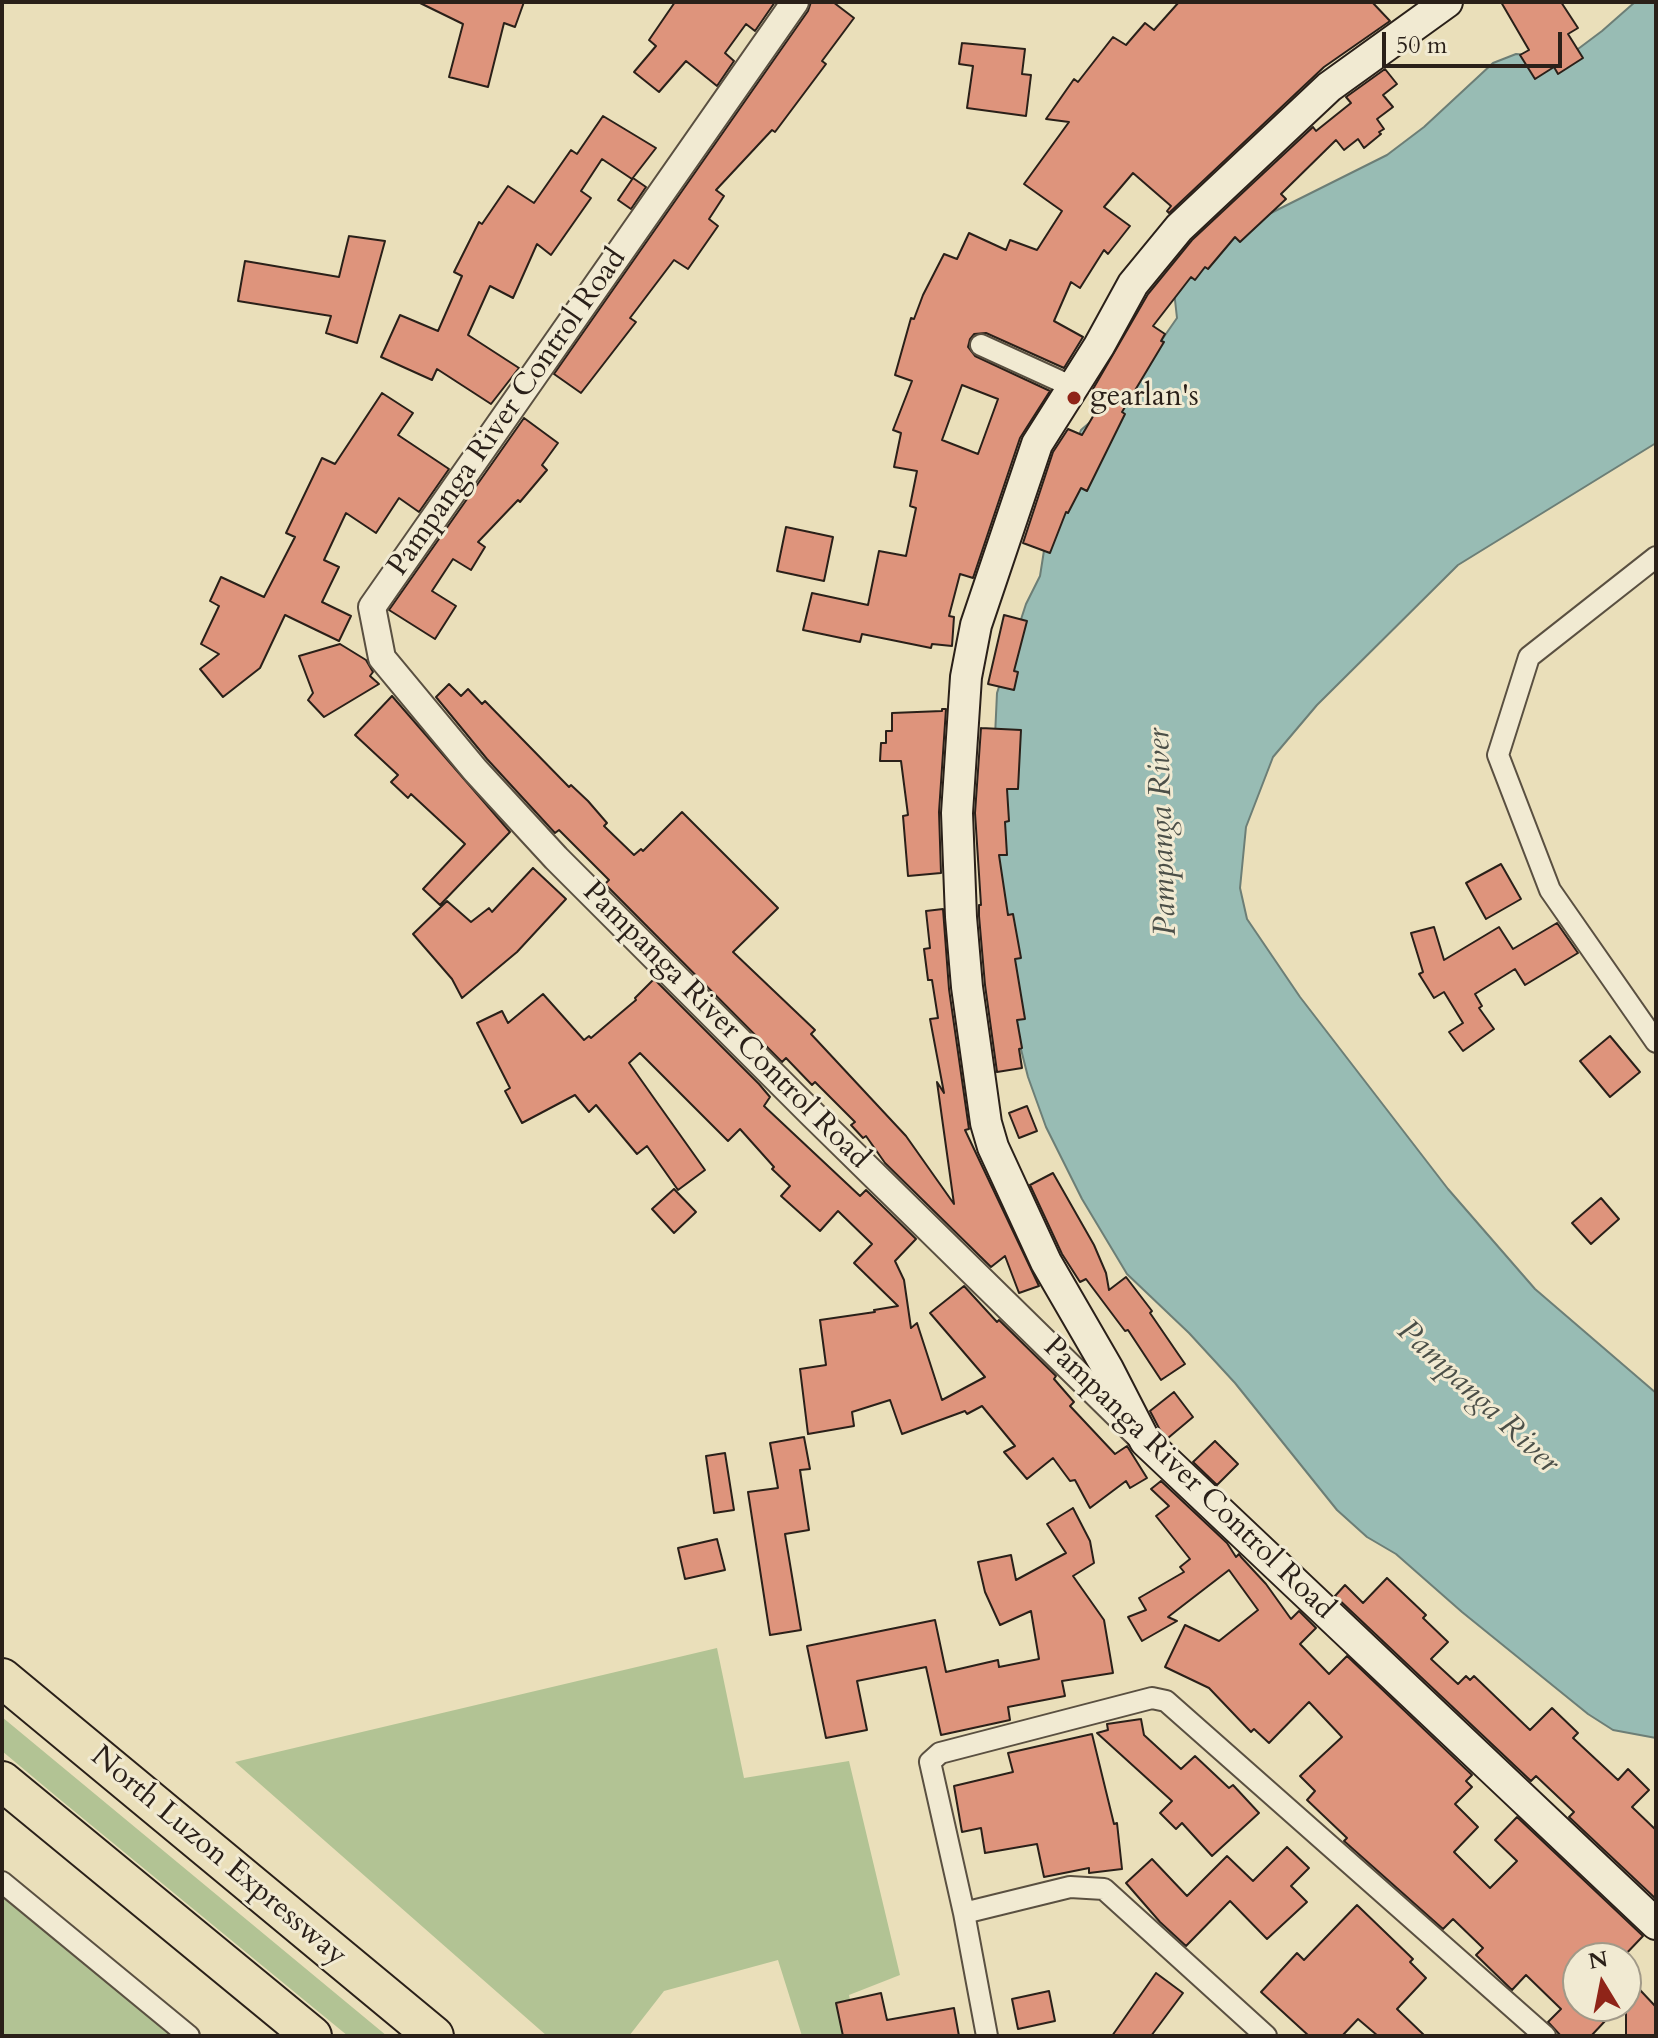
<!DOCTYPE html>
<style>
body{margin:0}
#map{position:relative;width:1658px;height:2038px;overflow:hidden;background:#eadfba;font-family:Cardo,serif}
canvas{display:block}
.frame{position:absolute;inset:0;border:4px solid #2a2019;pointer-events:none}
.north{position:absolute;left:1562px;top:1942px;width:80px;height:80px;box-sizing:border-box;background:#f1ead2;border:2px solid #a19988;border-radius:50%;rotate:350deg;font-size:22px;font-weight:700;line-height:32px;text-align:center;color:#2a2019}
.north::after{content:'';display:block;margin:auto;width:28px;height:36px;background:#8f2418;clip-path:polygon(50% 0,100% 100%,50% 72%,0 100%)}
.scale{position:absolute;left:1382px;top:32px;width:180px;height:36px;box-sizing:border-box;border:4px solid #2a2019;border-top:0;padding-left:10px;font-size:24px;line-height:28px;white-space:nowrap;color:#2a2019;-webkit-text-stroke:6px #f1ead2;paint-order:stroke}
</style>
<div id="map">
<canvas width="1658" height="2038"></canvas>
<div class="frame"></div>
<div class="north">N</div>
<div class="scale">50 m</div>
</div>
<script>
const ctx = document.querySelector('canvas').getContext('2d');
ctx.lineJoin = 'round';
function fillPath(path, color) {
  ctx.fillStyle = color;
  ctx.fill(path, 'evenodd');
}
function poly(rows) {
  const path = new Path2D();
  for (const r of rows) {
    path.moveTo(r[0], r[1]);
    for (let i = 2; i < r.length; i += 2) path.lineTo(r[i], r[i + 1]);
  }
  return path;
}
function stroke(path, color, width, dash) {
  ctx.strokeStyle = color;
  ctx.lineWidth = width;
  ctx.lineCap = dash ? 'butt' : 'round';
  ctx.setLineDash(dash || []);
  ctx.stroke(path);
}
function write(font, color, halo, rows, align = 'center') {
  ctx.font = font + ' Cardo,serif';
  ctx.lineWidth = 6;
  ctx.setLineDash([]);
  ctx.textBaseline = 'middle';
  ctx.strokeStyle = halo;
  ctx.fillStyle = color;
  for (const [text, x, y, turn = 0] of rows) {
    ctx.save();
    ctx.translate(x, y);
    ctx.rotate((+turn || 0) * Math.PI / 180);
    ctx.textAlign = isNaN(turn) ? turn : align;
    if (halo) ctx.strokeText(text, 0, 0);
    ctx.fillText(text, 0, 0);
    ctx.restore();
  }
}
fillPath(poly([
 [717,1648,744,1778,849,1761,900,1975,849,1995,858,2036,802,2036,778,1960,664,1991,629,2036,547,2036,235,1762],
 [2,1717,387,2036,348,2036,57,1797,2,1751],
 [2,1884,185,2036,2,2036]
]), '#b2c394');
const water = poly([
 [1635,2,1656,2,1656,443,1458,565,1317,705,1273,757,1246,827,1240,888,1247,919,1300,997,1448,1189,1535,1289,1656,1393,1656,1738,1613,1730,1588,1714,1462,1612,1396,1554,1367,1537,1337,1510,1235,1383,1189,1333,1127,1274,1082,1199,1046,1127,1028,1077,1004,982,994,758,997,693,1026,604,1040,576,1051,506,1081,430,1127,390,1177,318,1174,291,1177,281,1255,221,1387,155,1424,127,1493,63,1516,54,1566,58,1602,31,1635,2]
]);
fillPath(water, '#98bcb4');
stroke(water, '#6c7e76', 2);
const building = poly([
 [418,2,524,2,515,27,504,23,488,87,449,77,463,24,418,2],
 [675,2,775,2,755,31,746,24,725,53,734,61,717,86,686,61,659,92,634,72,656,46,649,40,675,2],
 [811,2,833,2,854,18,822,61,826,64,775,132,772,130,716,190,724,196,709,219,718,226,688,269,674,260,630,318,636,322,581,393,554,374,808,11,811,2],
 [1179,2,1372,2,1390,21,1324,67,1169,213,1167,211,1171,206,1133,173,1104,207,1130,226,1108,254,1104,250,1080,288,1071,282,1054,321,1083,337,1064,368,986,333,974,334,970,339,968,347,975,356,1050,391,1020,438,973,578,960,574,949,616,954,617,952,646,932,644,931,648,862,634,860,642,803,630,812,593,868,605,879,551,906,556,916,508,910,506,917,471,894,467,901,433,893,430,912,381,895,375,911,318,914,319,923,295,944,254,957,259,969,233,1006,250,1010,240,1037,250,1062,211,1024,184,1069,122,1046,119,1074,79,1078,82,1113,37,1126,45,1145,23,1154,30,1179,2],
 [962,385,998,399,978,454,942,440,962,385],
 [1501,2,1561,2,1578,28,1568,34,1583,58,1558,74,1554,67,1535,79,1520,55,1529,50,1501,2],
 [962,43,1025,49,1022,74,1031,75,1026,116,967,108,973,66,959,64,962,43],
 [1385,69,1397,84,1383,95,1393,107,1377,119,1384,129,1379,132,1381,134,1364,148,1358,139,1344,150,1336,140,1281,194,1286,199,1240,242,1235,237,1208,269,1205,267,1195,280,1191,277,1153,326,1165,334,1161,341,1164,342,1122,412,1125,414,1087,491,1081,488,1068,513,1066,512,1050,553,1023,543,1053,452,1068,429,1082,435,1105,396,1093,389,1148,294,1192,240,1313,127,1316,131,1351,103,1346,97,1385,69],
 [603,116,656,148,632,179,602,159,581,191,591,198,551,255,537,244,513,298,490,286,468,335,519,368,491,404,437,369,432,380,381,357,400,315,438,331,462,276,454,272,479,222,482,224,508,186,534,203,571,150,577,154,603,116],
 [633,178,646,187,631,209,618,200,633,178],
 [349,236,385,241,357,343,326,333,331,316,238,301,245,261,339,277,349,236],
 [382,393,413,413,398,435,449,469,419,512,399,498,376,533,346,513,324,560,339,567,322,602,351,616,339,641,285,615,260,668,223,697,200,669,219,654,201,644,219,606,210,601,221,577,264,597,295,537,286,533,322,458,335,464,382,393],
 [524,418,558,443,542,465,547,470,520,502,518,500,478,542,485,547,471,570,453,559,432,591,456,606,435,639,389,610,524,418],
 [786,527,833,537,824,581,777,571,786,527],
 [1004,615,1027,621,1014,671,1018,672,1014,690,988,684,1004,615],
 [340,644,366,660,373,672,370,676,379,684,324,717,308,700,313,693,299,656,340,644],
 [449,684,461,696,468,689,482,704,485,701,569,787,571,785,588,801,607,823,604,826,634,855,641,849,643,851,682,812,778,908,733,952,815,1030,811,1034,906,1136,954,1204,937,1082,944,1093,930,1019,938,1018,932,980,928,980,924,949,930,948,926,911,943,909,949,989,969,1129,965,1130,1039,1286,1019,1293,1005,1256,991,1267,885,1163,866,1136,863,1138,851,1125,855,1122,815,1082,812,1085,786,1058,782,1062,605,884,609,880,559,830,555,833,487,759,436,697,449,684],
 [392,696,510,832,440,905,423,889,465,844,411,794,408,798,391,782,398,775,355,735,392,696],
 [942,709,946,709,939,812,941,873,908,876,903,816,908,815,901,761,880,761,881,743,886,743,886,731,892,731,892,713,942,711,942,709],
 [981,728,1021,730,1018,789,1007,789,1009,821,1005,822,1007,855,999,855,1008,915,1013,914,1021,958,1015,959,1025,1019,1017,1020,1022,1048,1019,1049,1022,1068,997,1072,985,985,979,916,979,905,981,905,975,813,981,728],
 [1501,864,1521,899,1486,919,1466,883,1501,864],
 [533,868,566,899,517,952,462,998,452,979,413,934,447,901,471,922,489,908,492,912,533,868],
 [1557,923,1578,953,1525,985,1515,969,1475,994,1482,1006,1479,1008,1494,1029,1463,1051,1449,1032,1463,1023,1444,992,1434,998,1419,974,1423,972,1411,933,1434,927,1444,960,1499,927,1513,949,1557,923],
 [654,979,759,1084,770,1097,764,1106,860,1196,866,1190,916,1239,895,1261,904,1280,911,1328,917,1323,942,1400,985,1377,930,1313,964,1286,997,1322,999,1320,1056,1376,1054,1379,1074,1402,1070,1406,1115,1454,1127,1446,1147,1478,1130,1488,1126,1481,1090,1508,1075,1480,1070,1481,1053,1458,1027,1479,1004,1452,1015,1446,982,1406,967,1414,965,1411,902,1434,890,1400,852,1412,854,1426,808,1434,800,1369,826,1365,820,1320,875,1312,874,1310,898,1306,854,1263,872,1244,838,1211,820,1231,781,1196,790,1186,772,1169,774,1167,740,1129,728,1141,640,1053,629,1063,705,1170,678,1190,647,1146,637,1154,596,1105,589,1112,575,1095,522,1123,505,1091,510,1088,477,1023,502,1011,508,1023,543,994,584,1040,589,1036,591,1038,636,1000,635,998,654,979],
 [1610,1036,1640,1072,1610,1097,1580,1061,1610,1036],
 [1027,1106,1037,1131,1019,1138,1009,1113,1027,1106],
 [1053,1173,1094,1245,1106,1273,1109,1290,1126,1277,1152,1311,1150,1313,1185,1364,1161,1380,1128,1330,1125,1331,1086,1279,1080,1282,1062,1254,1030,1185,1053,1173],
 [674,1189,696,1212,674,1233,652,1209,674,1189],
 [1601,1198,1619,1219,1591,1244,1572,1223,1601,1198],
 [1174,1392,1193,1417,1168,1438,1160,1430,1150,1411,1174,1392],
 [804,1437,810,1469,800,1470,809,1530,785,1534,801,1630,770,1635,748,1492,778,1488,770,1443,804,1437],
 [1215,1441,1238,1464,1217,1485,1193,1462,1215,1441],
 [725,1453,734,1510,714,1513,706,1456,725,1453],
 [1161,1481,1227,1543,1236,1557,1239,1554,1241,1557,1266,1584,1291,1619,1299,1611,1316,1628,1300,1644,1329,1674,1347,1656,1472,1775,1466,1781,1472,1787,1455,1804,1478,1827,1454,1852,1490,1888,1517,1861,1495,1840,1517,1817,1643,1936,1622,1958,1578,1958,1578,2006,1591,2006,1606,2020,1591,2036,1561,2036,1548,2022,1561,2009,1526,1975,1512,1990,1476,1955,1483,1948,1453,1919,1443,1929,1344,1841,1347,1838,1307,1800,1315,1791,1300,1776,1342,1737,1309,1702,1269,1743,1254,1729,1251,1732,1209,1688,1165,1667,1185,1625,1219,1641,1258,1610,1229,1570,1168,1617,1177,1621,1142,1641,1128,1617,1146,1610,1139,1598,1184,1572,1180,1567,1190,1559,1156,1516,1169,1506,1151,1489,1161,1481],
 [1073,1508,1090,1541,1094,1563,1073,1576,1104,1620,1113,1673,1062,1681,1065,1696,1008,1707,1010,1720,941,1735,926,1667,857,1681,867,1730,826,1738,807,1646,935,1620,946,1672,998,1660,999,1667,1039,1659,1031,1611,1000,1625,985,1592,978,1562,1011,1555,1016,1580,1066,1553,1047,1524,1073,1508],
 [717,1539,725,1570,685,1579,678,1548,717,1539],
 [1387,1578,1426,1615,1423,1618,1448,1642,1431,1659,1458,1684,1466,1676,1470,1680,1474,1676,1530,1730,1552,1708,1578,1733,1573,1738,1618,1780,1628,1769,1649,1790,1632,1807,1656,1830,1656,1899,1569,1817,1574,1812,1536,1776,1531,1781,1335,1596,1345,1585,1363,1603,1387,1578],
 [1141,1719,1144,1735,1181,1769,1195,1756,1229,1788,1233,1785,1259,1813,1212,1856,1182,1823,1176,1829,1160,1813,1172,1801,1097,1733,1108,1730,1107,1724,1141,1719],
 [1092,1734,1114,1824,1117,1823,1122,1869,1089,1873,1089,1868,1044,1877,1037,1844,985,1853,981,1828,962,1832,954,1786,1013,1772,1008,1753,1092,1734],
 [1287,1847,1309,1868,1291,1886,1307,1902,1267,1939,1230,1901,1186,1946,1160,1922,1126,1883,1152,1859,1187,1896,1227,1856,1253,1881,1287,1847],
 [1357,1905,1413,1959,1410,1962,1426,1978,1397,2009,1425,2036,1378,2036,1358,2019,1342,2036,1309,2036,1261,1992,1297,1953,1304,1960,1357,1905],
 [1156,1973,1183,1993,1151,2036,1112,2036,1156,1973],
 [1626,1975,1656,2007,1656,2036,1626,2036,1626,1975],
 [1049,1991,1055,2021,1018,2029,1012,1999,1049,1991],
 [881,1993,887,2020,954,2008,959,2036,843,2036,836,2003,881,1993]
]);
fillPath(building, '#de947c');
stroke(building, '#2a2019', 2);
const minor = poly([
 [981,345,1073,387],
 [1656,557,1529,657,1498,755,1550,890,1656,1042],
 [2,1882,189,2036],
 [964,1913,1070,1887,1104,1889,1266,2036],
 [987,2036,964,1913,930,1762,940,1753,1152,1698,1166,1701,1545,2036]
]);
const tertiary = poly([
 [795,2,372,607,382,658,475,770,556,858,811,1113,1137,1433]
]);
const secondary = poly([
 [1447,2,1329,87,1179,228,1133,284,1099,346,1037,444,976,625,966,677,957,813,961,917,967,987,986,1123,993,1147,1046,1262,1108,1369,1145,1441,1656,1924]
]);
const motorway = poly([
 [2,1678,434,2036],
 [2,1781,312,2036]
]);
stroke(minor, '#5a5041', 24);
stroke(tertiary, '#5a5041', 30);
stroke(secondary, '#2a2019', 34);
stroke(motorway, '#2a2019', 42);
stroke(minor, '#f1ead2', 20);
stroke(tertiary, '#f1ead2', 26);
stroke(secondary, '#f1ead2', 30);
stroke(motorway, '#eadfba', 38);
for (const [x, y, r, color] of [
 [1074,398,8,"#8f2418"]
]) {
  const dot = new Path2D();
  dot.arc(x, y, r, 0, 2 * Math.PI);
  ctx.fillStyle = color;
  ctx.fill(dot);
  stroke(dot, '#f1ead2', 3);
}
write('30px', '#2a2019', '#f1ead2', [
 ["gearlan's",1090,398]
], 'left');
write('30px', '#2a2019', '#f1ead2', [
 ["Pampanga River Control Road",508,413,-55],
 ["Pampanga River Control Road",725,1026,45],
 ["Pampanga River Control Road",1188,1479,44],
 ["North Luzon Expressway",218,1857,40]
]);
write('italic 32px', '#4b4f48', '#f1ead2', [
 ["Pampanga River",1164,832,-92],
 ["Pampanga River",1477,1398,43]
]);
</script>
